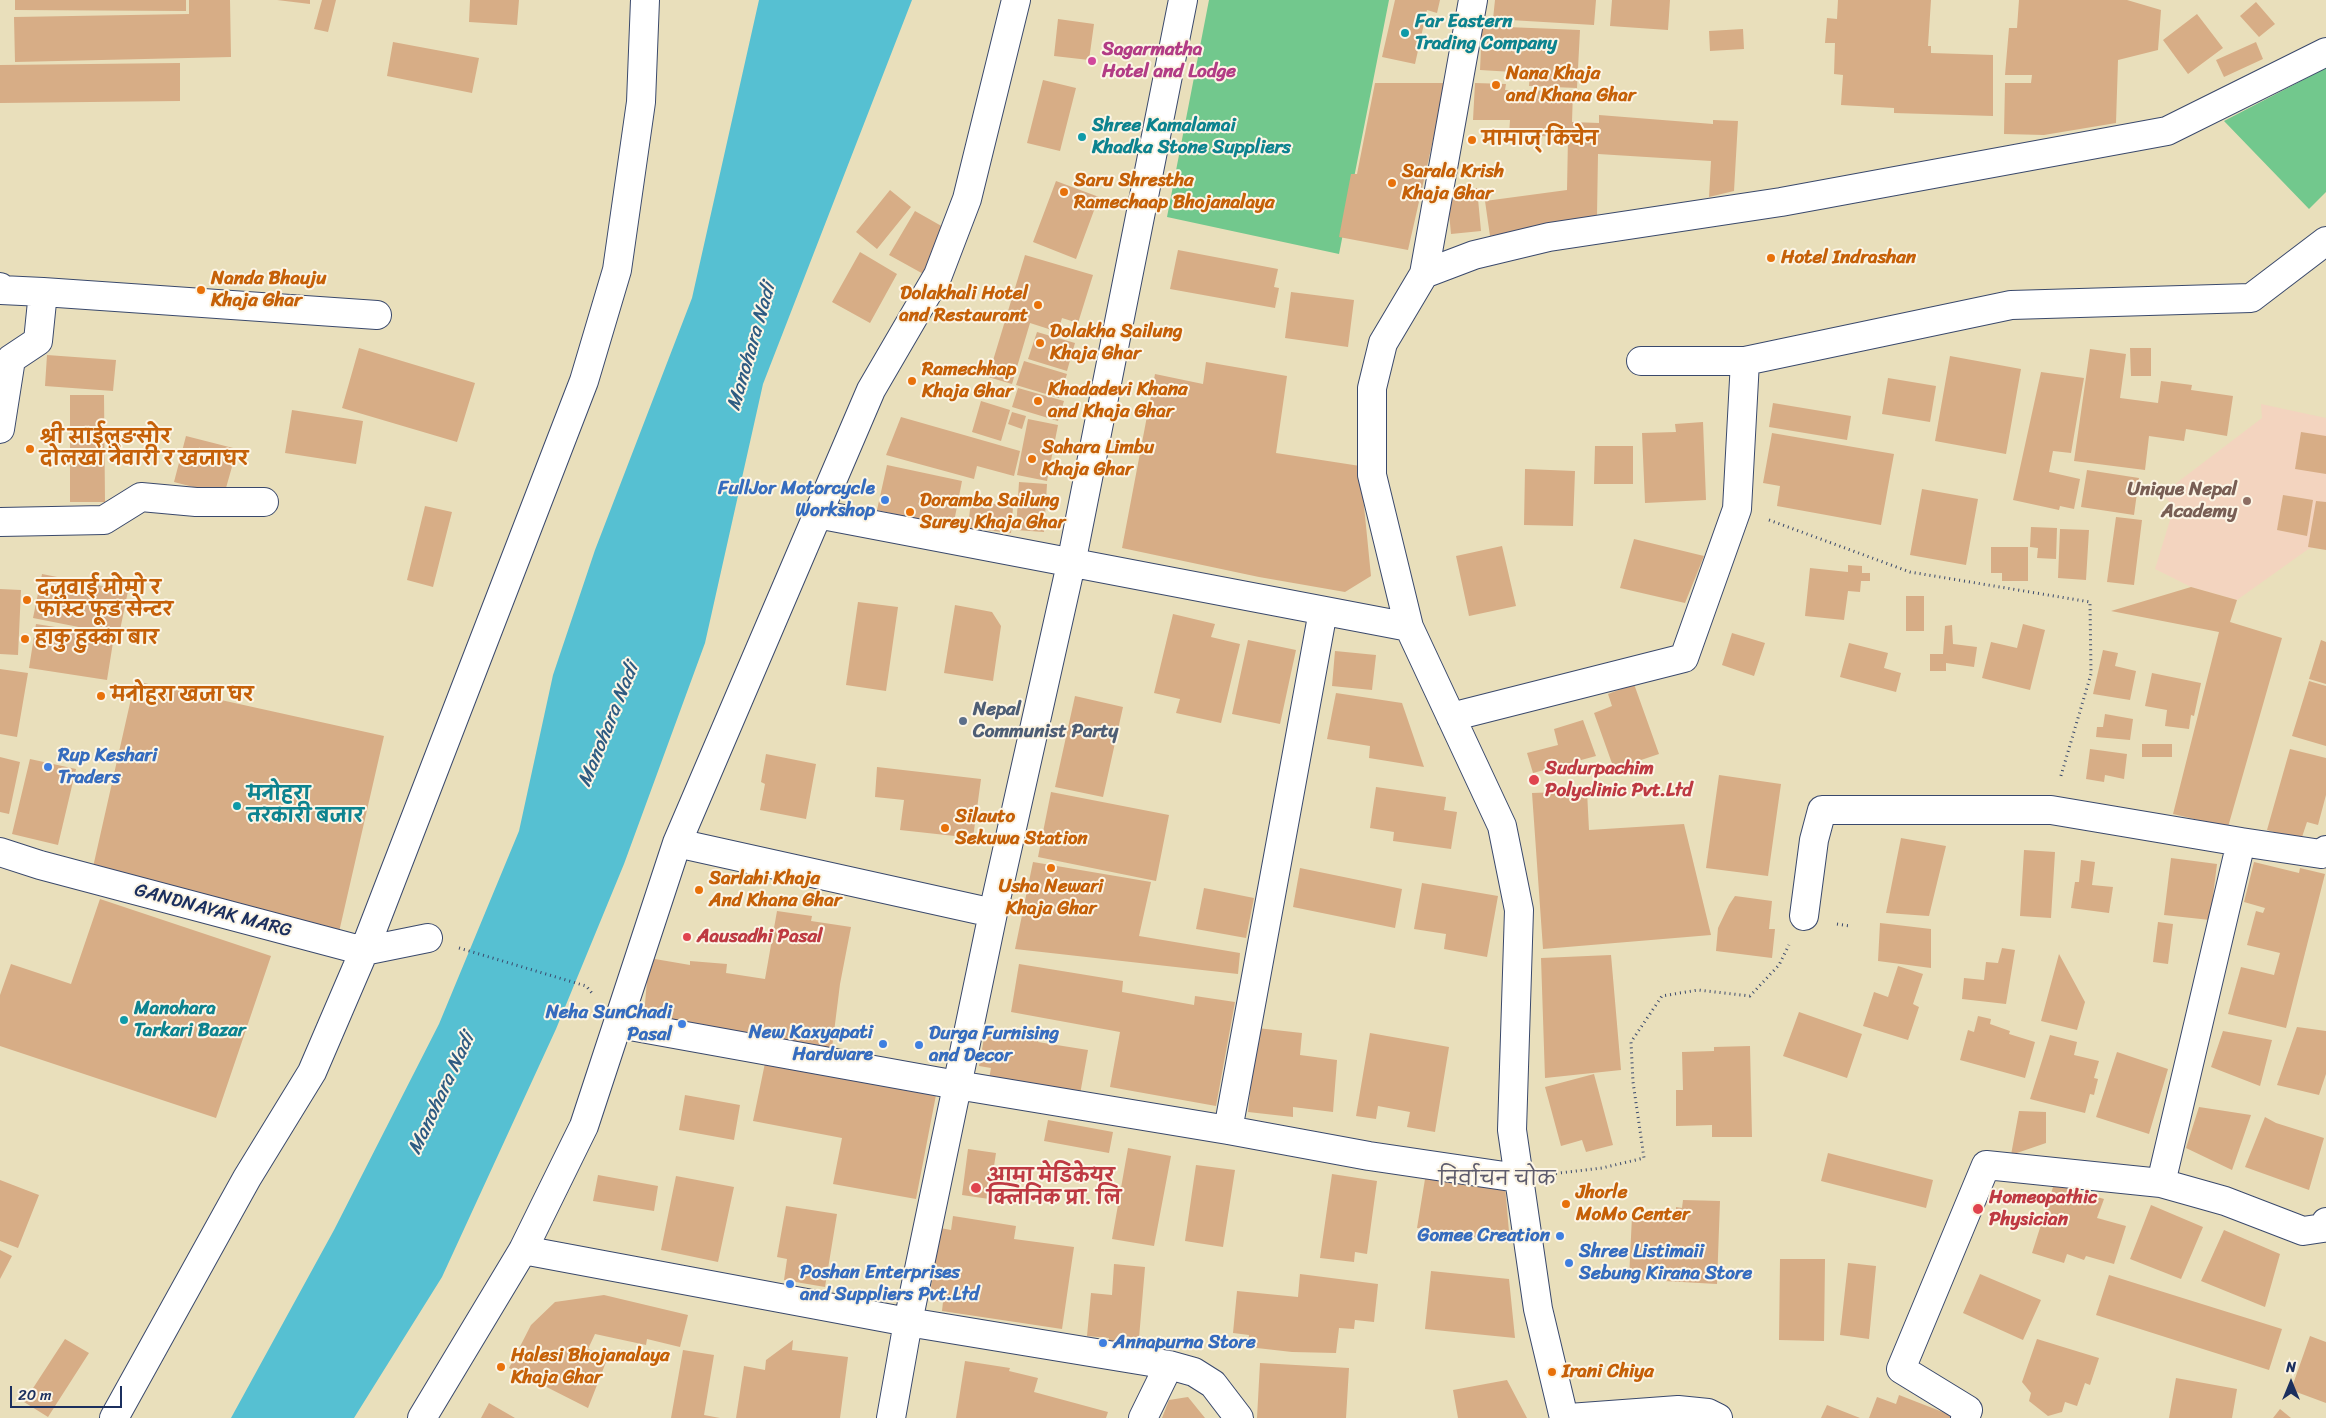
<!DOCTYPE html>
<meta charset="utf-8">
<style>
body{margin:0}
#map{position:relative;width:2326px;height:1418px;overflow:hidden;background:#e9dfbb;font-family:Sriracha,sans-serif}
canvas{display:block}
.north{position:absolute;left:2266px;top:1358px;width:50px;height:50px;-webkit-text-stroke:4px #fcf5e5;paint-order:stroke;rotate:0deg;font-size:14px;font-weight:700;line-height:20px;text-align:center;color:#1b2f5e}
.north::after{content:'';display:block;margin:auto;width:18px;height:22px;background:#1b2f5e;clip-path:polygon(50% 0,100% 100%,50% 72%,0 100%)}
.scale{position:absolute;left:10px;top:1386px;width:112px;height:22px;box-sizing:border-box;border:2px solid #1b2f5e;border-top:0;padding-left:6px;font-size:15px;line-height:18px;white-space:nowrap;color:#1b2f5e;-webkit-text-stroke:4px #fcf5e5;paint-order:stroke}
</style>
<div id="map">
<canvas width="2326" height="1418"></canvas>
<div class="north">N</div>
<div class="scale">20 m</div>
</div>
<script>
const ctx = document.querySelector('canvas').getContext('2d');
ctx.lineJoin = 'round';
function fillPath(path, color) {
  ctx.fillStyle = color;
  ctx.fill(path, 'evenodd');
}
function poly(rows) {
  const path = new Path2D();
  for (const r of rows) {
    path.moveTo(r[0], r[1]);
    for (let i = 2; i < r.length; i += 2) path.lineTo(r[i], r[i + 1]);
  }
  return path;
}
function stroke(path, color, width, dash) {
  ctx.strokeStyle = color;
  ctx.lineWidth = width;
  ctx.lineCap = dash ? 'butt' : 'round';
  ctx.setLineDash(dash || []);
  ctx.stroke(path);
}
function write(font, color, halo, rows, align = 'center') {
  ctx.font = font + ' Sriracha,"Playpen Sans Deva",sans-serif';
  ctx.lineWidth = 4;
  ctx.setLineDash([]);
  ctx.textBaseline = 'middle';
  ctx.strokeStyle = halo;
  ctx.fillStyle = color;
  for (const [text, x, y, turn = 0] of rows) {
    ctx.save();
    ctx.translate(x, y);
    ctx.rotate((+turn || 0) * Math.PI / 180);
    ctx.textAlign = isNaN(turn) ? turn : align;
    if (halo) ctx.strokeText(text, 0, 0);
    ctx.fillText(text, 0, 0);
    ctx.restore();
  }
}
fillPath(poly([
 [2261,404,2326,418,2326,542,2307,550,2237,600,2191,587,2155,569,2174,507,2162,494,2262,418]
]), '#f3d4bf');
fillPath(poly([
 [1209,0,1389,0,1339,254,1167,217],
 [2326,68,2326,192,2309,209,2224,121]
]), '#72c88d');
fillPath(poly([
 [759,0,912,0,763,384,705,643,624,864,556,1029,442,1277,354,1418,231,1418,334,1230,439,1024,519,831,553,675,595,550,692,298]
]), '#56c0d2');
fillPath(poly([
 [15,0,186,0,186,11,15,10],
 [189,0,230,0,231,57,15,62,14,17,189,14],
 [277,0,310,0,310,4],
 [322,0,336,0,328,32,314,29],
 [470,0,519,0,517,25,469,22],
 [1395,0,1440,0,1437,13,1427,10,1415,64,1382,57],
 [1495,0,1596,0,1594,25,1493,19],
 [1612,0,1670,0,1668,30,1610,26],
 [1838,0,1931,0,1928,46,1931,46,1931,53,1993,55,1993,116,1894,113,1894,108,1841,105,1843,75,1834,74,1835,43,1825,43,1827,18,1837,19],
 [2019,0,2127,0,2161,10,2158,50,2118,60,2116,123,2044,135,2004,134,2005,83,2031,83,2032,75,2005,75,2009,28,2017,28],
 [2256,2,2275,24,2259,37,2240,16],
 [2197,14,2223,48,2188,74,2163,40],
 [1058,19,1094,24,1089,60,1054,56],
 [1482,26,1580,30,1577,88,1529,86,1530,73,1480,70],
 [1743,29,1744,49,1710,51,1709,31],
 [393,42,479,58,472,93,387,76],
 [2256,42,2263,59,2224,77,2216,60],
 [180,63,180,101,0,103,0,65],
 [1043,80,1076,88,1060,151,1027,143],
 [1375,83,1446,83,1408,250,1339,237,1351,174,1357,174],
 [1475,83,1506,84,1505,90,1573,91,1572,122,1599,123,1599,115,1713,124,1713,120,1738,121,1734,191,1709,197,1711,161,1598,154,1597,216,1490,236,1485,201,1567,190,1568,137,1509,135,1510,120,1473,120],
 [1056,181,1099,197,1076,259,1033,242],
 [1477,188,1481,231,1451,234,1447,191],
 [890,190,911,207,877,249,856,232],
 [915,211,952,232,927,276,889,255],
 [1178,250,1278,269,1274,287,1279,288,1275,308,1170,289],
 [860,252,897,274,870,323,832,302],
 [1025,255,1093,275,1078,323,1062,318,1058,332,1030,323,1012,384,988,377],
 [1291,292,1354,300,1348,347,1285,338],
 [1037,332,1075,343,1067,371,1028,359],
 [359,348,475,383,457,442,342,408],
 [2130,348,2151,348,2151,376,2131,376],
 [2090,349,2126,354,2120,398,2158,403,2161,381,2192,385,2191,390,2233,396,2227,436,2186,429,2184,441,2149,436,2145,470,2074,461],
 [47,355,116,360,113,391,45,386],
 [1950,356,2021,369,2006,454,1935,441],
 [1024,361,1067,374,1059,398,1016,385],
 [1206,362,1287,376,1276,453,1360,466,1371,576,1345,592,1259,577,1122,548,1155,374,1203,384],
 [2041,372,2084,378,2071,453,2053,451,2049,472,2080,479,2074,509,2060,506,2059,510,2013,500],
 [1888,378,1936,386,1930,422,1882,414],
 [1018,388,1064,401,1058,421,1012,407],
 [70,395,104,395,105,502,70,502],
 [981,401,1010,410,1001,441,972,432],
 [1773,403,1851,416,1847,440,1769,427],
 [292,410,363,421,356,464,285,453],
 [1012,412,1026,416,1022,429,1008,424],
 [901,417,1020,451,1014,476,977,466,974,479,886,455],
 [1028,419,1058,425,1047,481,1017,475],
 [1703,422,1706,500,1645,503,1642,433,1676,432,1675,424],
 [2301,432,2326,436,2326,474,2295,469],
 [1772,433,1894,454,1881,525,1777,506,1780,486,1763,483],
 [186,436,237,449,224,495,174,482],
 [1595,446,1633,446,1633,484,1594,484],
 [887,465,962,481,953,527,877,510],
 [1525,469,1575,471,1573,526,1524,525],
 [2087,470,2139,478,2134,515,2081,507],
 [1019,482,1047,484,1044,532,1016,530],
 [1922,489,1978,499,1966,565,1910,555],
 [2283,495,2313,500,2307,536,2277,530],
 [971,500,1013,507,1011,533,968,528],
 [2316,501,2326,502,2326,550,2308,547],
 [425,506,452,512,433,587,407,580],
 [2116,517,2142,520,2134,585,2107,582],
 [2031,527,2057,528,2056,559,2037,558,2038,548,2030,547],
 [2060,529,2089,530,2086,580,2058,578],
 [1634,539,1704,556,1685,603,1620,588],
 [1502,546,1516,606,1469,616,1456,556],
 [1991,547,2028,547,2028,581,2002,581,2002,573,1991,573],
 [1848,565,1862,566,1862,573,1870,573,1870,581,1861,581,1860,592,1848,591,1844,620,1805,616,1810,568,1848,572],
 [42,574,128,591,119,635,33,618],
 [2191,587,2237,600,2230,622,2282,638,2228,827,2173,814,2219,632,2111,611],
 [0,589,21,590,18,655,0,654],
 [1906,596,1924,596,1924,631,1906,631],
 [858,602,898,607,886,691,846,685],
 [955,605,992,612,1001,626,993,681,944,673],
 [1173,614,1215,624,1211,637,1240,644,1221,723,1176,713,1180,699,1154,693],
 [36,624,114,636,107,680,29,668],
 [2023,624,2045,630,2030,690,1982,678,1991,642,2017,648],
 [1952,625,1953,644,1977,647,1974,667,1946,663,1946,671,1930,671,1930,654,1943,654,1945,626],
 [1732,633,1765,643,1754,676,1722,665],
 [1248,640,1296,650,1280,724,1232,714],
 [2321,640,2326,642,2326,684,2309,679],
 [1849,643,1888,653,1884,668,1901,673,1896,692,1840,677],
 [2103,650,2118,653,2115,666,2136,671,2130,700,2093,694],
 [1335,651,1376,655,1372,690,1332,686],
 [0,669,28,673,17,737,0,734],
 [2152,673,2201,683,2194,716,2191,715,2189,729,2165,726,2167,710,2145,706],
 [135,681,384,736,339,932,91,876],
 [2309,681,2326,686,2326,746,2292,736],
 [1634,684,1659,754,1614,769,1594,713,1612,706,1608,694],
 [1336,693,1402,703,1424,767,1369,758,1370,746,1327,739],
 [1075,696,1123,707,1103,797,1055,787],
 [2105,714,2133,719,2130,740,2096,737,2097,727,2103,727],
 [1583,720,1596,756,1533,773,1527,753,1558,745,1554,729],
 [2142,744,2172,744,2172,757,2142,757],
 [2090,749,2127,754,2124,779,2105,775,2104,782,2086,779],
 [2290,749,2326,758,2326,795,2318,825,2307,822,2301,840,2267,830],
 [766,754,816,764,806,819,760,810,765,784,761,782],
 [0,757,20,762,9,814,0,812],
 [30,759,76,769,58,845,12,834],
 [877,767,981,779,973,838,900,830,904,800,875,797],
 [1719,775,1781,784,1768,876,1706,868],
 [1376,787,1446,797,1444,810,1457,812,1451,849,1393,841,1394,832,1370,828],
 [1587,791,1589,830,1684,824,1711,935,1543,949,1532,793],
 [1051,792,1169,815,1156,881,1038,857],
 [1901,838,1946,846,1929,916,1886,913],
 [2024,850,2055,852,2051,918,2020,916],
 [2171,858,2217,864,2210,920,2164,915],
 [2081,860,2095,862,2092,885,2113,887,2109,913,2071,908,2075,882,2079,882],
 [1033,862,1151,882,1139,936,1240,953,1238,974,1015,949],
 [2254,862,2299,873,2300,868,2325,874,2286,1028,2228,1014,2241,967,2274,975,2280,953,2247,945,2256,911,2263,913,2265,908,2244,902],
 [1300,868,1402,889,1395,928,1293,907],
 [1422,883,1498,896,1487,957,1444,949,1446,934,1414,929],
 [1204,888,1254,898,1246,938,1196,929],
 [1735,896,1772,901,1769,929,1775,929,1772,958,1716,951,1718,928,1729,905],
 [100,899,271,956,216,1118,0,1046,0,995,11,964,71,984],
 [777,911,812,916,811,921,851,927,840,984,832,1048,782,1042,783,1037,744,1039,745,1032,684,1026,644,1015,649,958,690,965,690,961,727,964,726,973,765,979],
 [2158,922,2173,924,2168,964,2153,962],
 [1880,923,1931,929,1931,968,1878,961],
 [2002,948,2015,950,2006,1004,1962,999,1964,978,1984,980,1986,962,1998,963],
 [2059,954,2085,1002,2077,1030,2041,1021],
 [1611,955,1621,1070,1545,1078,1541,958],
 [1019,964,1123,981,1122,992,1194,1005,1195,996,1235,1002,1216,1106,1110,1087,1120,1032,1011,1012],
 [1898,966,1923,974,1913,1004,1919,1007,1908,1040,1863,1026,1874,992,1888,997],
 [1799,1012,1862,1034,1847,1078,1783,1056],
 [1978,1016,1991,1019,1990,1024,2010,1031,2009,1034,2035,1042,2025,1078,1960,1060,1968,1030,1974,1032],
 [986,1027,1039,1037,1038,1042,1088,1050,1079,1100,988,1085,991,1068,979,1066],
 [2297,1027,2326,1031,2326,1074,2319,1095,2277,1085],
 [1257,1028,1302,1033,1300,1055,1337,1060,1333,1112,1293,1107,1293,1117,1248,1112],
 [2223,1031,2272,1040,2260,1086,2211,1067],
 [1370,1033,1449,1047,1435,1132,1407,1127,1410,1112,1378,1106,1376,1119,1356,1116],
 [2050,1035,2077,1042,2074,1055,2099,1061,2094,1078,2098,1079,2094,1095,2090,1094,2085,1113,2030,1099],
 [1750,1046,1752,1137,1712,1137,1712,1125,1676,1126,1676,1090,1683,1090,1682,1052,1714,1051,1714,1047],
 [2117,1052,2168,1069,2149,1134,2096,1117],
 [765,1063,936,1095,916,1199,833,1184,842,1138,753,1121],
 [1594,1074,1613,1145,1586,1152,1582,1140,1561,1146,1545,1087],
 [685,1095,740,1105,734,1140,679,1130],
 [2199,1107,2251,1115,2232,1170,2186,1148],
 [2019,1111,2046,1112,2046,1143,2011,1155],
 [2265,1117,2276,1123,2324,1138,2309,1190,2245,1167],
 [1048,1120,1113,1132,1109,1153,1044,1141],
 [1128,1148,1171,1156,1154,1246,1112,1239],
 [968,1149,996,1153,989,1199,962,1195],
 [1828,1153,1933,1180,1926,1208,1821,1181],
 [1196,1165,1235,1170,1223,1247,1185,1241],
 [1426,1173,1505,1186,1510,1243,1417,1228],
 [1332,1174,1377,1181,1367,1254,1355,1252,1354,1262,1320,1258],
 [598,1175,658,1186,654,1211,593,1201],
 [676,1176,734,1187,718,1262,661,1250],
 [0,1180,39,1195,18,1248,0,1241],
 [2054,1184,2104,1199,2097,1218,2126,1226,2114,1264,2086,1256,2084,1260,2067,1254,2064,1263,2032,1253],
 [1683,1200,1720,1201,1717,1284,1629,1279,1632,1216,1676,1218,1676,1207,1682,1208],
 [2151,1205,2203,1227,2181,1279,2130,1259],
 [786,1206,837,1214,825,1287,784,1280,787,1259,777,1257],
 [953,1216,1016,1226,1014,1239,1074,1247,1062,1329,942,1311,943,1302,929,1300,940,1228,951,1230],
 [2224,1230,2280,1254,2265,1307,2201,1281],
 [0,1250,12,1256,0,1279],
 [1780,1259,1825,1259,1824,1341,1779,1340],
 [1848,1263,1876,1266,1869,1339,1840,1335],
 [1114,1264,1145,1267,1138,1350,1108,1347,1109,1338,1087,1336,1091,1293,1112,1295],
 [1431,1271,1509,1279,1515,1338,1425,1329],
 [1300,1274,1378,1284,1374,1322,1355,1320,1354,1329,1339,1328,1336,1353,1292,1352,1248,1347,1249,1335,1233,1333,1237,1291,1298,1297],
 [1980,1274,2041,1300,2023,1340,1963,1313],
 [2109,1275,2282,1329,2269,1370,2096,1315],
 [604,1295,688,1315,680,1347,647,1339,646,1345,595,1334,588,1349,608,1357,588,1408,509,1368,531,1325,555,1302],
 [2310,1336,2326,1342,2326,1403,2291,1390],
 [65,1339,89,1353,48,1417,24,1402],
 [2037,1339,2099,1358,2090,1385,2085,1383,2077,1406,2065,1402,2062,1412,2048,1416,2029,1401,2031,1393,2022,1382],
 [793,1340,792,1350,848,1357,840,1418,736,1418,744,1366,765,1370,766,1360],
 [683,1350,714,1355,704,1415,720,1418,671,1418],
 [965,1361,1010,1368,1009,1371,1038,1378,1034,1392,1108,1412,1106,1418,956,1418],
 [1260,1363,1349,1368,1346,1418,1257,1418],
 [2176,1378,2237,1389,2232,1418,2169,1418],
 [1507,1380,1527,1418,1458,1418,1453,1390],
 [1899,1395,1958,1418,1869,1418,1877,1397,1896,1404],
 [1188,1397,1205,1418,1162,1418,1169,1400],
 [489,1403,515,1418,481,1418],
 [1827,1405,1860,1418,1821,1418],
 [2280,1409,2291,1418,2273,1418]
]), '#d7ad86');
const minor = poly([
 [1473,0,1424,274,1383,343,1372,388,1372,475,1409,627,1502,826,1519,910,1512,1130,1538,1309,1564,1418],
 [1424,274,1474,255,1549,237,1781,202,2167,131,2326,52],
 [0,287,1,290,43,292,38,341,11,359,0,429],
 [43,292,377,315],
 [1641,361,1745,361],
 [817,514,1409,627],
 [0,522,104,520,141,497,196,502,264,502],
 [1451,717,1684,658,1737,509,1745,361,2011,305,2251,298,2326,241],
 [2241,842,2321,854,2326,850],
 [677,843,993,913],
 [0,852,40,865,364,951,428,938],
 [1804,916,1814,840,1822,810,2051,810,2241,842,2161,1183,1986,1165,1901,1369,1968,1410,1965,1418],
 [619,1024,957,1085,1228,1130,1369,1156,1518,1178],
 [1228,1130,1323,611],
 [2161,1183,2225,1201,2303,1231,2323,1228,2326,1222],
 [523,1250,908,1322,1169,1365,1194,1372,1213,1384,1239,1418],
 [114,1418,247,1178,312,1072,364,951,584,381,617,270,641,102,645,0],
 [422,1418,523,1250,584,1126,677,843,871,390,938,275,967,199,1016,0],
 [891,1418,908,1322,993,913,1071,564,1183,0],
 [1143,1418,1169,1365],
 [1569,1418,1678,1410,1708,1413,1718,1418]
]);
stroke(minor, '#3a496c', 30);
stroke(poly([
 [1769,520,1910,572,2090,602,2091,674,2060,779],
 [1837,924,1850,926],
 [459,948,586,986,592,993],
 [1551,1174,1602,1168,1644,1158,1633,1082,1631,1042,1662,996,1698,990,1750,996,1779,965,1789,945]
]), '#3a496c', 3, [1, 4]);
stroke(minor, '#fff', 28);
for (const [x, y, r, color] of [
 [1405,33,5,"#0f9aa8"],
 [1092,61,5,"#d1479c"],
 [1496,85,5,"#e8710a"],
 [1082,137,5,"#0f9aa8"],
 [1472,140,5,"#e8710a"],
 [1392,183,5,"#e8710a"],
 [1064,192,5,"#e8710a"],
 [1771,258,5,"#e8710a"],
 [201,290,5,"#e8710a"],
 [1038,305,5,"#e8710a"],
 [1040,343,5,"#e8710a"],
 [912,381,5,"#e8710a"],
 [1038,401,5,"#e8710a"],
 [30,449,5,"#e8710a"],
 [1032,459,5,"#e8710a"],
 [885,500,5,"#3f7fe0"],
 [2247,501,5,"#8d6e63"],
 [910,512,5,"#e8710a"],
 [27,600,5,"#e8710a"],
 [25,639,5,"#e8710a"],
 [101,696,5,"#e8710a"],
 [963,721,5,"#5c6f8a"],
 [48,767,5,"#3f7fe0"],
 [1534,780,6,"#e0444e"],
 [237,806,5,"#0f9aa8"],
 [945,828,5,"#e8710a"],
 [1051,868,5,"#e8710a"],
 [699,890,5,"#e8710a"],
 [687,937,5,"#e0444e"],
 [124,1020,5,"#0f9aa8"],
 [682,1024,5,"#3f7fe0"],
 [883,1044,5,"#3f7fe0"],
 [919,1045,5,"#3f7fe0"],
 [976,1188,6,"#e0444e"],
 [1566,1204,5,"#e8710a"],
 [1978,1209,6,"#e0444e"],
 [1560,1236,5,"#3f7fe0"],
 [1569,1263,5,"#3f7fe0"],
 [790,1284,5,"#3f7fe0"],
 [1103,1343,5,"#3f7fe0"],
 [501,1367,5,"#e8710a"],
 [1552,1372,5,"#e8710a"]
]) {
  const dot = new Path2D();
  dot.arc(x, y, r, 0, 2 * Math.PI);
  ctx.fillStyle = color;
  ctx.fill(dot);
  stroke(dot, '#fcf5e5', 2);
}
write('bold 19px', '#0d838f', '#fcf5e5', [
 ["Far Eastern",1415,22],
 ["Trading Company",1415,44],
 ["Shree Kamalamai",1092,126],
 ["Khadka Stone Suppliers",1092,148],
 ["मनोहरा",247,795],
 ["तरकारी बजार",247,817],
 ["Manohara",134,1009],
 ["Tarkari Bazar",134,1031]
], 'left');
write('bold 19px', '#b23c85', '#fcf5e5', [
 ["Sagarmatha",1102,50],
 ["Hotel and Lodge",1102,72]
], 'left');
write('bold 19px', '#c56008', '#fcf5e5', [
 ["Nana Khaja",1506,74],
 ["and Khana Ghar",1506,96],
 ["मामाज् किचेन",1482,140],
 ["Sarala Krish",1402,172],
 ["Khaja Ghar",1402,194],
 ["Saru Shrestha",1074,181],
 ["Ramechaap Bhojanalaya",1074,203],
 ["Hotel Indrashan",1781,258],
 ["Nanda Bhauju",211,279],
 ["Khaja Ghar",211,301],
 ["Dolakhali Hotel",1028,294,"right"],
 ["and Restaurant",1028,316,"right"],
 ["Dolakha Sailung",1050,332],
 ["Khaja Ghar",1050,354],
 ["Ramechhap",922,370],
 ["Khaja Ghar",922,392],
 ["Khadadevi Khana",1048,390],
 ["and Khaja Ghar",1048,412],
 ["श्री साईलुङसोर",40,438],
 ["दोलखा नेवारी र खजाघर",40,460],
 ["Sahara Limbu",1042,448],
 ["Khaja Ghar",1042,470],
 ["Doramba Sailung",920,501],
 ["Surey Khaja Ghar",920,523],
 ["दजुवाई मोमो र",37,589],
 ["फास्ट फूड सेन्टर",37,611],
 ["हाकु हुक्का बार",35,639],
 ["मनोहरा खजा घर",111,696],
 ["Silauto",955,817],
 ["Sekuwa Station",955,839],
 ["Sarlahi Khaja",709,879],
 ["And Khana Ghar",709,901],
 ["Usha Newari",1051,887,"center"],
 ["Khaja Ghar",1051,909,"center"],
 ["Jhorle",1576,1193],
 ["MoMo Center",1576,1215],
 ["Halesi Bhojanalaya",511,1356],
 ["Khaja Ghar",511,1378],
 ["Irani Chiya",1562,1372]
], 'left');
write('bold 19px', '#366cbe', '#fcf5e5', [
 ["FullJor Motorcycle",875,489,"right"],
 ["Workshop",875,511,"right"],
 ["Rup Keshari",58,756],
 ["Traders",58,778],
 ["Neha SunChadi",672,1013,"right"],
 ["Pasal",672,1035,"right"],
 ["New Kaxyapati",873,1033,"right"],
 ["Hardware",873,1055,"right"],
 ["Durga Furnising",929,1034],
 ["and Decor",929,1056],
 ["Gomee Creation",1550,1236,"right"],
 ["Shree Listimaii",1579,1252],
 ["Sebung Kirana Store",1579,1274],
 ["Poshan Enterprises",800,1273],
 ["and Suppliers Pvt.Ltd",800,1295],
 ["Annapurna Store",1113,1343]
], 'left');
write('bold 19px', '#785e54', '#fcf5e5', [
 ["Unique Nepal",2237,490],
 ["Academy",2237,512]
], 'right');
write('bold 19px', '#4e5e75', '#fcf5e5', [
 ["Nepal",973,710],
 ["Communist Party",973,732]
], 'left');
write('bold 19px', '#be3a42', '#fcf5e5', [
 ["Sudurpachim",1545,769],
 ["Polyclinic Pvt.Ltd",1545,791],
 ["Aausadhi Pasal",697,937],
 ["आमा मेडिकेयर",987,1177],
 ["क्लिनिक प्रा. लि",987,1199],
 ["Homeopathic",1989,1198],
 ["Physician",1989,1220]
], 'left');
write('19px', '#1b2f5e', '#fcf5e5', [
 ["GANDNAYAK MARG",213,911,15]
]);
write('italic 20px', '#2d5a81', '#fcf5e5', [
 ["Manohara Nadi",752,347,-74],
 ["Manohara Nadi",609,725,-68],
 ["Manohara Nadi",442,1094,-65]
]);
write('20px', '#5d5b6c', '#fcf5e5', [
 ["निर्वाचन चोक",1497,1180]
]);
</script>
